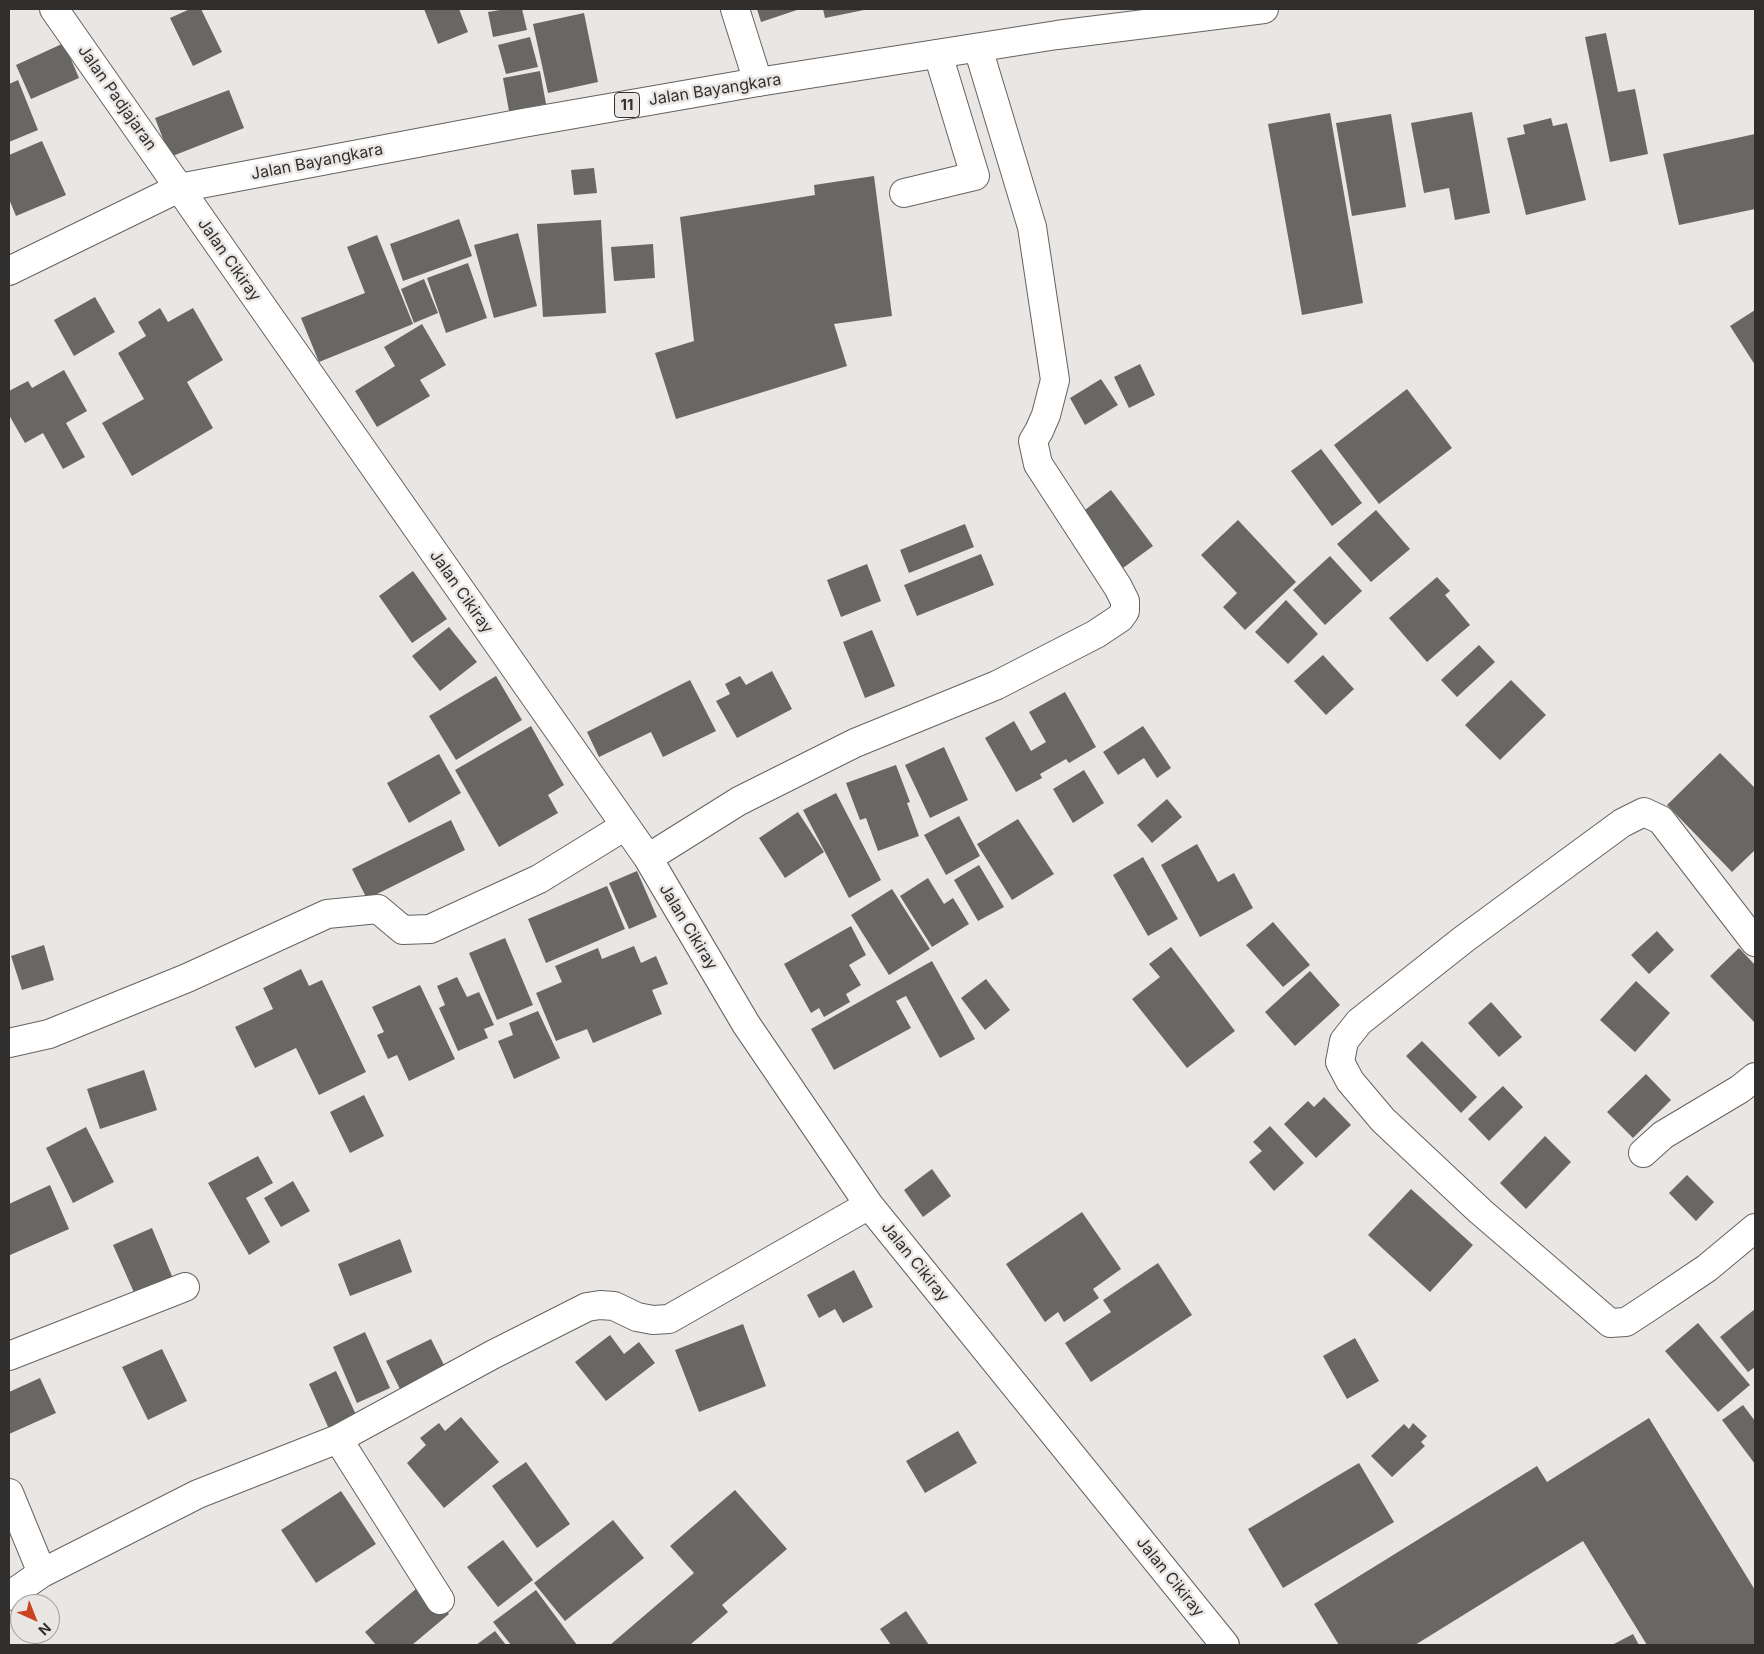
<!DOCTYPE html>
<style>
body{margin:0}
#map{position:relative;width:1764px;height:1654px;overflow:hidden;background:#e9e6e4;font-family:Inter,sans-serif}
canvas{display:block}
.frame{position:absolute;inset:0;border:10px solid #302f2e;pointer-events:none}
.north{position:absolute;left:10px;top:1594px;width:50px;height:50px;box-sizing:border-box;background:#e9e6e4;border:1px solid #9f9d9b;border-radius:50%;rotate:136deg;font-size:14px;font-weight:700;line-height:20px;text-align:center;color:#302f2e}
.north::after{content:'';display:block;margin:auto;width:18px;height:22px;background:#cb4221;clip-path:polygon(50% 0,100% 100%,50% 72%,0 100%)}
</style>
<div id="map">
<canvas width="1764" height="1654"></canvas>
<div class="frame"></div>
<div class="north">N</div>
</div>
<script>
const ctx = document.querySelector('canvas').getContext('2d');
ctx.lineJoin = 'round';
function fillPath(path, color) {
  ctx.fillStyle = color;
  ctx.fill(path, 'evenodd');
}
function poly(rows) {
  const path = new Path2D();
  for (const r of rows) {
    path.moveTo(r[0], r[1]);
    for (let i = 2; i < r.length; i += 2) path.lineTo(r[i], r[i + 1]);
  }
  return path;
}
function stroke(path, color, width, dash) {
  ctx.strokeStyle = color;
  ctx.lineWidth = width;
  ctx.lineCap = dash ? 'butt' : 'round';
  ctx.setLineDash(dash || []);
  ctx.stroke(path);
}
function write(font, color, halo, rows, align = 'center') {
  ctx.font = font + ' Inter,sans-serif';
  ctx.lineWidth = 5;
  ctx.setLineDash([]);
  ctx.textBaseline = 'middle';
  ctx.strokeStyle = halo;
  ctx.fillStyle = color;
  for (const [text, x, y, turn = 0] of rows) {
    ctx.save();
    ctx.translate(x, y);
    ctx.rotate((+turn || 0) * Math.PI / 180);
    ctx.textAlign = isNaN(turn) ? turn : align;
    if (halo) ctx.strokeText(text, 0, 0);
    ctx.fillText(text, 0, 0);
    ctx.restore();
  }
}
fillPath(poly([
 [190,9,201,9,222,52,193,66,170,18],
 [424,9,459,9,468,32,438,44],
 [506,9,522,9,527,30,493,37,488,12],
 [757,9,800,9,761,22],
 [823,9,864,9,864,10,825,18],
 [584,13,598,82,548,93,533,24],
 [1606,33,1618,92,1635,89,1648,154,1610,162,1585,37],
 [530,37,538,67,506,74,498,45],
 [64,43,79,78,31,99,16,65],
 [540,71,546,104,509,111,503,78],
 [18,80,38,130,9,142,9,84],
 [229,90,244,128,170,157,155,118],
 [1472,112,1490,213,1455,220,1449,188,1424,193,1411,123],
 [1330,113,1363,303,1302,315,1268,124],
 [1391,114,1406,207,1352,216,1336,123],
 [1551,118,1553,126,1567,123,1586,200,1526,215,1507,138,1525,134,1523,125],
 [1755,134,1755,209,1679,225,1663,154],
 [42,141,66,195,16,216,9,199,9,155],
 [594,168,597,193,574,195,571,170],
 [874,176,892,316,834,324,847,366,676,419,655,353,694,341,680,217,815,195,814,185],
 [459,219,472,256,403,281,390,244],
 [601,220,606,313,543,317,537,224],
 [518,233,537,306,494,318,474,245],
 [377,235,413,324,319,362,301,318,365,293,347,247],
 [653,244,655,278,614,281,611,247],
 [468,263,487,318,446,333,427,278],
 [424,279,438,313,414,323,401,289],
 [95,297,115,332,74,356,54,320],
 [160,308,168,322,193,308,223,360,187,382,213,428,132,476,102,423,144,399,118,353,146,336,138,322],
 [1755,310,1755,365,1730,326],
 [422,324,446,365,420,380,430,396,377,427,355,391,395,366,384,347],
 [1140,364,1155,395,1129,408,1114,377],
 [64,370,87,411,66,423,85,457,63,469,43,433,25,443,9,415,9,391,28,381,32,388],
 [1101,379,1118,405,1085,425,1070,398],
 [1407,389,1452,448,1379,504,1334,445],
 [1321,449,1362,503,1332,526,1291,471],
 [1111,490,1153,546,1123,568,1081,513],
 [1376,510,1410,549,1371,582,1337,544],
 [1238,520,1296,582,1245,630,1223,607,1237,593,1201,555],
 [965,524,974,547,909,573,900,550],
 [981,554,994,585,917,616,904,585],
 [1330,556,1362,591,1325,625,1293,590],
 [867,564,881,601,841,617,827,580],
 [413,571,447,619,412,643,379,596],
 [1437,577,1450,591,1445,595,1470,625,1427,662,1389,618],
 [1286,600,1318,634,1288,664,1255,632],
 [449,627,477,662,440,691,412,656],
 [872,630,895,686,865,698,843,642],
 [1479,645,1495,662,1457,697,1441,680],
 [1323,655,1354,689,1326,715,1294,681],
 [772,671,792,709,737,738,716,701,730,694,725,684,740,676,746,685],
 [496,676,522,720,456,760,429,716],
 [690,680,716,731,663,757,651,732,599,757,587,732],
 [1511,680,1546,715,1500,760,1465,725],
 [1065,692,1096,747,1069,763,1066,759,1040,774,1042,778,1016,792,985,738,1014,721,1031,751,1046,742,1029,712],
 [531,726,564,785,548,795,558,813,499,847,455,770],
 [1143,726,1171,768,1157,778,1144,758,1118,775,1103,752],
 [944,747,968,800,930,818,905,765],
 [1720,753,1755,788,1755,850,1732,872,1667,805],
 [439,754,461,793,409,823,387,783],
 [896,765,910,802,907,803,919,836,878,851,866,818,860,820,846,783],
 [1084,770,1104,803,1073,823,1053,789],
 [836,793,881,880,849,898,803,810],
 [1167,799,1182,817,1152,843,1137,825],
 [798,812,824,852,785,878,759,838],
 [959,816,980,856,946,875,924,835],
 [1018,819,1054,874,1012,900,977,844],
 [451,820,465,850,367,899,352,869],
 [1197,844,1218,882,1234,873,1253,908,1200,937,1161,865],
 [1143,857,1178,919,1148,936,1113,875],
 [979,865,1004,907,978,921,954,880],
 [637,871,657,917,629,929,609,883],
 [928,878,944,904,953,898,969,924,932,947,900,896],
 [607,886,625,929,546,963,528,919],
 [892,889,930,949,889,975,851,915],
 [1273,922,1310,965,1283,987,1246,945],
 [851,926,866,955,849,965,861,985,846,994,850,1002,824,1017,819,1008,811,1013,784,964],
 [1657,931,1674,950,1649,974,1631,955],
 [505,938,533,1005,497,1020,469,953],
 [44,945,54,980,22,990,11,956],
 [634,946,641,963,656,956,668,984,652,990,662,1014,593,1043,587,1029,556,1041,536,993,562,982,555,966,598,948,602,959],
 [1171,947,1235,1031,1187,1068,1132,999,1160,977,1149,964],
 [1739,948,1755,965,1755,1023,1710,976],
 [932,961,975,1039,940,1058,906,996,896,1001,911,1028,834,1070,811,1029],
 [301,969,309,986,322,980,366,1072,319,1095,296,1048,255,1068,235,1027,273,1009,263,988],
 [1310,971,1340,1005,1295,1046,1265,1012],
 [457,977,467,997,479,992,494,1025,484,1029,488,1038,458,1051,439,1008,445,1005,437,986],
 [986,979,1010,1010,985,1030,961,998],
 [1636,981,1670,1013,1635,1052,1600,1020],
 [420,985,455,1059,409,1081,397,1055,388,1059,377,1035,384,1032,372,1007],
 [1491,1002,1522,1037,1499,1057,1468,1023],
 [538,1011,560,1058,514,1079,498,1041,513,1035,509,1023],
 [1422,1041,1477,1097,1461,1113,1406,1056],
 [144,1070,157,1110,100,1129,87,1089],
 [1646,1074,1671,1100,1633,1138,1607,1112],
 [1503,1086,1523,1107,1489,1141,1468,1119],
 [364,1095,384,1136,350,1153,330,1112],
 [1324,1097,1351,1125,1316,1158,1284,1124,1308,1101,1314,1107],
 [1270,1126,1304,1163,1274,1191,1249,1162,1262,1151,1253,1142],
 [86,1127,114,1182,73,1203,46,1148],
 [1545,1136,1571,1162,1526,1209,1500,1183],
 [258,1156,273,1183,246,1198,270,1242,249,1255,208,1183],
 [932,1169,951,1196,923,1217,904,1190],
 [1687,1175,1714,1202,1696,1221,1669,1193],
 [293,1181,310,1211,281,1227,264,1198],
 [50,1185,69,1229,10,1255,9,1204],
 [1411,1189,1473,1245,1430,1292,1368,1235],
 [1082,1212,1121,1269,1093,1289,1099,1298,1064,1322,1058,1312,1045,1322,1006,1264],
 [152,1228,174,1281,136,1297,113,1245],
 [400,1239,412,1272,350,1296,338,1264],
 [1158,1263,1192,1315,1091,1382,1065,1343,1111,1312,1103,1300],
 [854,1270,873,1307,843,1323,835,1309,819,1318,807,1295],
 [1755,1309,1755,1367,1748,1372,1720,1337],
 [1698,1323,1750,1385,1718,1412,1665,1351],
 [743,1324,766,1386,699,1412,675,1350],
 [365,1332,390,1388,357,1403,333,1347],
 [610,1335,624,1354,639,1342,655,1363,606,1401,575,1362],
 [1355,1338,1379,1381,1347,1399,1323,1356],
 [431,1339,448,1373,403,1395,386,1361],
 [162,1349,187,1401,148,1420,122,1367],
 [336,1371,357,1417,329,1429,309,1384],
 [40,1378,56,1413,9,1434,9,1392],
 [1743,1405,1755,1421,1755,1464,1722,1420],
 [461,1417,499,1462,444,1508,407,1463,426,1445,420,1438,439,1423,445,1431],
 [1649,1418,1755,1590,1755,1645,1647,1645,1583,1541,1415,1645,1339,1645,1314,1604,1537,1466,1547,1482],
 [1413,1423,1427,1436,1421,1442,1425,1446,1392,1477,1371,1456,1404,1424,1409,1429],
 [958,1431,977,1463,925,1493,906,1461],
 [526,1462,570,1524,537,1548,492,1486],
 [1359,1463,1394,1522,1283,1588,1248,1529],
 [735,1490,787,1549,722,1605,728,1612,690,1645,610,1645,694,1573,670,1546],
 [341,1491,376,1544,316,1583,281,1530],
 [613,1520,644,1558,565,1621,534,1583],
 [503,1540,533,1580,498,1607,467,1567],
 [423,1583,449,1614,412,1645,376,1645,365,1632],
 [536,1590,577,1645,511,1645,493,1622],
 [906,1611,929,1645,891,1645,880,1629],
 [495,1631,506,1645,476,1645],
 [1633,1634,1639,1645,1612,1645]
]), '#696764');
const minor = poly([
 [54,9,648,858,746,1024,869,1205,1225,1645],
 [735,9,758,82],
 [904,193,975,176,938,54],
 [648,858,739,801,855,743,997,685,1096,634,1120,618,1125,611,1125,601,1118,587,1038,464,1033,441,1039,431,1046,415,1055,380,1032,227,978,48],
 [1755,942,1661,820,1644,812,1622,823,1464,939,1359,1022,1344,1041,1340,1062,1350,1081,1383,1120,1480,1211,1610,1323,1626,1322,1649,1307,1707,1268,1755,1228],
 [9,1043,49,1034,187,978,327,914,378,909,403,930,430,929,539,879,625,826],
 [1643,1153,1663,1135,1740,1089,1755,1077],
 [9,1356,185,1287],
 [338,1439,440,1600],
 [9,1493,42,1573],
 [9,1596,42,1573,198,1494,338,1439,492,1355,587,1307,600,1305,614,1306,637,1317,653,1320,669,1319,869,1205]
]);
const highway = poly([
 [9,271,179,188,523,123,758,82,1057,35,1264,9]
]);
stroke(minor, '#656360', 30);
stroke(highway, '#656360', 30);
stroke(minor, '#fff', 28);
stroke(highway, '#fff', 28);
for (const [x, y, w] of [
 [627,105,25]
]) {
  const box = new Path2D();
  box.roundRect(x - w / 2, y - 12.5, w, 25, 4);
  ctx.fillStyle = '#e9e6e4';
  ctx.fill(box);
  stroke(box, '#302f2e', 1);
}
write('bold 15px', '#302f2e', null, [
 ["11",627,105]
]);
write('16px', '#302f2e', '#e9e6e4', [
 ["Jalan Bayangkara",715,90,-9],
 ["Jalan Padjajaran",117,98,55],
 ["Jalan Bayangkara",317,162,-11],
 ["Jalan Cikiray",229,260,55],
 ["Jalan Cikiray",461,592,55],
 ["Jalan Cikiray",688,927,59],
 ["Jalan Cikiray",915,1262,51],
 ["Jalan Cikiray",1170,1577,51]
]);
</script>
